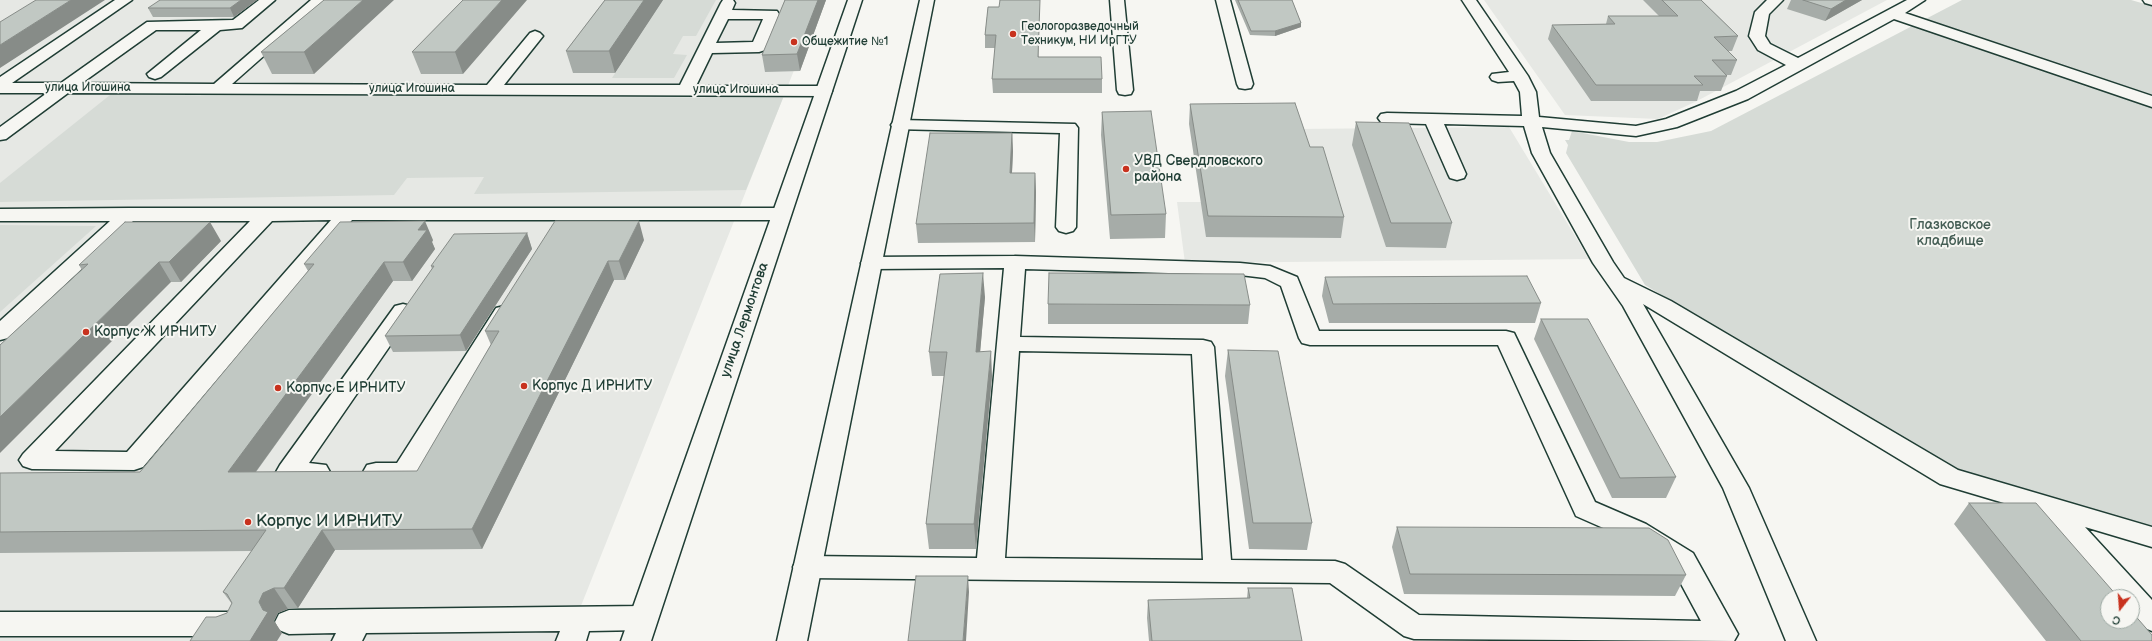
<!DOCTYPE html>
<meta charset="utf-8">
<style>
body{margin:0}
#map{position:relative;width:2152px;height:641px;overflow:hidden;background:#f6f6f2;font-family:"Balsamiq Sans",sans-serif}
canvas{display:block}
.north{position:absolute;left:2100px;top:589px;width:40px;height:40px;box-sizing:border-box;background:#f6f6f2;border:1px solid #a0aca6;border-radius:50%;rotate:197deg;font-size:11px;font-weight:700;line-height:16px;text-align:center;color:#1f3d34}
.north::after{content:'';display:block;margin:auto;width:14px;height:18px;background:#c8321e;clip-path:polygon(50% 0,100% 100%,50% 72%,0 100%)}
</style>
<div id="map">
<canvas width="2152" height="641"></canvas>
<div class="north">С</div>
</div>
<script>
const ctx = document.querySelector('canvas').getContext('2d');
ctx.lineJoin = 'round';
function fillPath(path, color) {
  ctx.fillStyle = color;
  ctx.fill(path, 'evenodd');
}
function poly(rows) {
  const path = new Path2D();
  for (const r of rows) {
    path.moveTo(r[0], r[1]);
    for (let i = 2; i < r.length; i += 2) path.lineTo(r[i], r[i + 1]);
  }
  return path;
}
function stroke(path, color, width, dash) {
  ctx.strokeStyle = color;
  ctx.lineWidth = width;
  ctx.lineCap = dash ? 'butt' : 'round';
  ctx.setLineDash(dash || []);
  ctx.stroke(path);
}
function write(font, color, halo, rows, align = 'center') {
  ctx.font = font + ' "Balsamiq Sans",sans-serif';
  ctx.lineWidth = 4;
  ctx.setLineDash([]);
  ctx.textBaseline = 'middle';
  ctx.strokeStyle = halo;
  ctx.fillStyle = color;
  for (const [text, x, y, turn = 0] of rows) {
    ctx.save();
    ctx.translate(x, y);
    ctx.rotate((+turn || 0) * Math.PI / 180);
    ctx.textAlign = isNaN(turn) ? turn : align;
    if (halo) ctx.strokeText(text, 0, 0);
    ctx.fillText(text, 0, 0);
    ctx.restore();
  }
}
fillPath(poly([
 [0,0,822,0,567,641,0,641],
 [1484,0,1887,0,1697,101,1658,119,1565,115],
 [1509,127,1589,259,1185,263,1177,202,1201,202,1295,129]
]), '#e6e8e4');
fillPath(poly([
 [663,0,716,0,696,36,683,36,673,54,687,55,674,78,612,78],
 [1962,0,2131,0,2152,6,2152,531,1947,467,1645,285,1566,153,1568,145,1565,140,1569,140,1572,131,1629,142,1657,142,1711,131],
 [110,95,783,98,746,190,474,194,484,177,407,178,394,195,0,202,0,183],
 [0,225,96,226,0,312]
]), '#d6dbd6');
const minor = poly([
 [115,0,132,0,12,83,61,83,147,22,233,20,259,0,275,0,242,28,220,30,161,77,155,79,149,77,147,74,201,30,156,30,82,83,214,84,311,0,327,0,232,84,487,85,530,33,535,31,540,33,543,36,504,85,680,85,721,3,723,0,733,0,735,3,732,10,777,11,779,14,767,47,765,50,759,52,712,53,696,86,824,86,830,87,832,91,830,95,824,96,68,93,6,139,0,140,0,127,47,93,0,93,0,77,115,0],
 [728,19,763,19,753,42,716,43,728,19],
 [1110,0,1124,0,1133,90,1131,94,1125,95,1119,94,1117,90,1110,0],
 [1216,0,1230,0,1253,84,1251,88,1245,89,1239,88,1237,84,1216,0],
 [1462,0,1476,0,1528,76,1536,92,1539,117,1636,126,1666,119,1736,91,1786,65,1758,50,1749,36,1755,12,1767,0,1783,0,1769,14,1765,36,1770,44,1798,58,1907,0,1925,0,1905,13,2152,96,2152,107,1894,19,1748,99,1677,127,1636,136,1542,127,1550,153,1613,262,1624,278,1671,301,1958,470,2152,527,2152,547,2085,527,2152,600,2152,631,2142,627,2132,616,2132,597,2115,597,2041,514,1940,484,1643,304,1749,488,1816,641,1786,641,1723,488,1623,306,1593,263,1532,153,1524,126,1444,124,1466,174,1464,178,1457,180,1450,178,1448,174,1426,124,1387,123,1381,122,1378,118,1381,114,1387,113,1522,116,1520,92,1514,81,1498,82,1492,80,1490,77,1492,74,1509,72,1462,0],
 [2143,0,2152,0,2152,5,2145,3,2143,0],
 [900,120,1075,124,1078,128,1076,227,1073,231,1066,233,1059,231,1056,227,1060,133,894,129,891,125,894,121,900,120],
 [129,208,781,208,788,210,791,214,788,218,781,220,352,220,143,467,134,470,32,469,23,466,19,460,23,454,250,221,133,221,8,338,0,340,0,321,110,221,0,221,0,209,129,208],
 [331,220,127,452,55,451,272,221,331,220],
 [1015,256,1240,263,1270,266,1297,277,1319,331,1506,331,1514,333,1595,502,1646,524,1693,553,1738,634,1734,641,1414,639,1404,636,1330,583,807,578,797,575,793,567,797,559,807,556,977,558,1004,268,871,269,864,267,861,263,864,259,871,257,1015,256],
 [1025,269,1240,275,1265,278,1281,286,1299,338,1302,343,1310,345,1498,345,1576,516,1626,538,1673,569,1701,621,1419,615,1345,564,1335,561,1231,560,1214,347,1211,342,1203,340,1020,337,1025,269],
 [1019,351,1192,354,1203,560,1005,558,1019,351],
 [403,304,411,306,414,311,309,463,326,465,330,472,326,479,317,481,289,481,280,479,276,472,280,465,395,306,403,304],
 [504,306,512,308,515,313,413,479,404,481,376,481,367,479,363,472,367,465,376,463,397,463,496,308,504,306],
 [643,606,653,610,657,618,653,626,643,630,589,631,586,641,556,641,560,631,366,633,362,641,332,641,336,633,289,634,279,630,275,622,279,614,289,610,643,606],
 [0,612,231,612,241,615,246,624,241,633,231,636,0,636,0,612]
]);
const major = poly([
 [848,0,862,0,651,641,621,641,848,0],
 [920,0,934,0,807,641,777,641,920,0]
]);
stroke(minor, '#1f3d34', 3);
stroke(major, '#1f3d34', 3);
fillPath(minor, '#f6f6f2');
fillPath(major, '#f6f6f2');
fillPath(poly([
 [257,0,234,17,153,17,148,8],
 [324,0,314,74,272,74,261,52],
 [463,0,463,74,421,74,412,52],
 [605,0,663,0,615,73,573,73,566,51],
 [785,0,826,0,800,71,765,72,762,55],
 [1235,0,1292,0,1301,23,1301,27,1275,36,1250,35],
 [1643,0,1701,0,1738,36,1732,51,1728,51,1737,60,1731,75,1726,75,1727,76,1721,91,1700,91,1697,101,1591,101,1548,39,1552,25,1606,24,1608,16,1659,16],
 [1791,0,1862,0,1825,21,1787,9],
 [988,7,1039,57,1102,79,1102,93,993,93,992,79,995,48,985,48,985,35],
 [1190,104,1310,147,1344,217,1341,238,1206,237,1189,124],
 [1102,112,1166,214,1165,238,1110,239,1101,135],
 [1356,122,1452,223,1446,248,1386,247,1352,145],
 [1012,133,1013,151,1012,173,1035,173,1036,192,1035,242,918,243,916,224],
 [527,233,532,249,466,351,393,352,385,336,432,269,431,266],
 [433,240,432,242,435,249,412,281,393,281,256,472,417,471,491,345,485,331,644,240,625,280,614,280,482,549,335,550,298,608,288,609,278,613,274,621,282,633,216,617,227,613,232,604,223,592,252,551,0,553,0,473,140,472,308,271,304,264],
 [221,241,181,282,171,282,82,270,79,265],
 [1325,277,1541,303,1535,323,1329,323,1322,296],
 [985,297,980,352,992,376,976,549,929,549,926,524,944,376,932,376,929,352],
 [1048,304,1250,305,1248,324,1048,324],
 [1541,319,1676,477,1666,498,1612,498,1534,339],
 [1228,350,1312,523,1307,550,1249,549,1225,376],
 [1969,503,2152,641,2046,641,1954,524],
 [1397,527,1686,575,1675,596,1404,594,1392,547],
 [1248,588,1302,641,1149,641,1147,618,1148,600,1247,598]
]), '#a6aca8');
fillPath(poly([
 [71,0,105,0,0,68,0,45],
 [241,0,257,0,234,17,230,8],
 [363,0,394,0,314,74,304,52],
 [502,0,527,0,463,74,455,52],
 [644,0,663,0,615,73,609,51],
 [818,0,826,0,800,71,797,54],
 [1040,0,1038,71,1038,57],
 [1846,0,1862,0,1825,21,1831,9],
 [1301,23,1301,27,1275,36,1275,31],
 [1012,133,1013,151,1011,192,1010,173],
 [1035,173,1036,192,1035,242,1034,223],
 [425,221,433,240,432,242,435,249,412,281,403,262,418,230],
 [639,221,644,240,625,280,619,261],
 [210,222,221,241,181,282,169,262],
 [527,233,532,249,466,351,460,335],
 [608,261,614,280,482,549,472,529],
 [159,262,171,282,0,453,0,417],
 [384,262,393,281,241,492,228,472],
 [983,273,985,297,978,376,976,352],
 [991,351,992,376,976,549,974,524],
 [322,530,335,550,298,608,284,588],
 [968,576,969,592,966,641,963,641],
 [274,588,288,609,278,613,274,621,282,633,277,641,250,641,263,610,259,602,263,593]
]), '#878c88');
const building = poly([
 [36,0,71,0,0,45,0,22,36,0],
 [160,0,241,0,230,8,148,8,160,0],
 [324,0,363,0,304,52,261,52,324,0],
 [463,0,502,0,455,52,412,52,463,0],
 [605,0,644,0,609,51,566,51,605,0],
 [785,0,818,0,797,54,762,55,785,0],
 [1000,0,1040,0,1038,57,1101,57,1102,79,992,79,996,35,985,35,988,7,999,7,1000,0],
 [1238,0,1292,0,1301,23,1275,31,1251,31,1238,0],
 [1662,0,1701,0,1738,36,1714,37,1737,60,1712,60,1727,76,1694,76,1703,85,1596,85,1552,25,1615,24,1608,16,1678,16,1662,0],
 [1803,0,1846,0,1831,9,1803,0],
 [1295,103,1310,147,1323,147,1344,217,1208,216,1190,104,1295,103],
 [1151,111,1166,214,1111,215,1102,112,1151,111],
 [1356,122,1409,123,1452,223,1391,223,1356,122],
 [930,133,1012,133,1010,173,1035,173,1034,223,916,224,930,133],
 [425,221,418,230,427,230,403,262,384,262,228,472,417,471,499,331,485,331,555,221,639,221,619,261,608,261,472,529,322,530,284,588,274,588,263,593,259,602,263,610,268,612,250,641,190,641,206,617,216,617,227,613,232,603,227,594,223,592,266,530,0,532,0,473,140,472,314,264,304,264,340,222,425,221],
 [125,222,210,222,169,262,159,262,0,417,0,345,88,264,79,265,125,222],
 [527,233,460,335,385,336,434,266,431,266,454,234,527,233],
 [983,273,976,352,991,351,974,524,926,524,947,352,929,352,940,274,983,273],
 [1049,273,1244,274,1250,305,1048,304,1049,273],
 [1527,276,1541,303,1333,304,1325,277,1527,276],
 [1541,319,1588,319,1676,477,1620,478,1541,319],
 [1228,350,1278,351,1312,523,1253,523,1228,350],
 [1969,503,2036,503,2118,597,2108,597,2108,621,2132,621,2132,612,2152,635,2152,641,2081,641,1969,503],
 [1397,527,1649,528,1668,540,1686,575,1410,574,1397,527],
 [916,576,968,576,963,641,908,641,916,576],
 [1248,588,1292,588,1302,641,1152,641,1148,600,1250,598,1248,588]
]);
fillPath(building, '#c1c8c3');
stroke(building, '#878c88', 1);
for (const [x, y, r, color] of [
 [1013,34,4,"#c8321e"],
 [794,42,4,"#c8321e"],
 [1126,169,4,"#c8321e"],
 [86,332,4,"#c8321e"],
 [524,386,4,"#c8321e"],
 [278,388,4,"#c8321e"],
 [248,522,4,"#c8321e"]
]) {
  const dot = new Path2D();
  dot.arc(x, y, r, 0, 2 * Math.PI);
  ctx.fillStyle = color;
  ctx.fill(dot);
  stroke(dot, '#f6f6f2', 1.5);
}
write('12px', '#1f3d34', '#f6f6f2', [
 ["Геологоразведочный",1021,27],
 ["Техникум, НИ ИрГТУ",1021,41],
 ["Общежитие №1",802,42]
], 'left');
write('12px', '#1f3d34', '#f6f6f2', [
 ["улица Игошина",88,88],
 ["улица Игошина",412,89],
 ["улица Игошина",736,90]
]);
write('14px', '#1f3d34', '#f6f6f2', [
 ["УВД Свердловского",1134,161],
 ["района",1134,177],
 ["Корпус Ж ИРНИТУ",94,332],
 ["Корпус Д ИРНИТУ",532,386],
 ["Корпус Е ИРНИТУ",286,388]
], 'left');
write('14px', '#445d54', '#f6f6f2', [
 ["Глазковское",1950,225],
 ["кладбище",1950,241]
]);
write('14px', '#1f3d34', '#f6f6f2', [
 ["улица Лермонтова",745,320,-71]
]);
write('17px', '#1f3d34', '#f6f6f2', [
 ["Корпус И ИРНИТУ",256,522]
], 'left');
</script>
